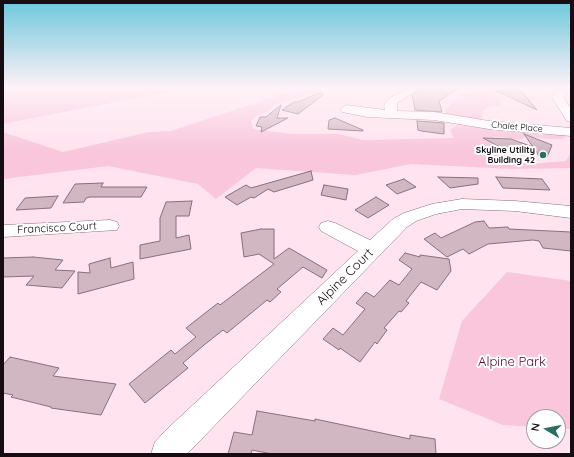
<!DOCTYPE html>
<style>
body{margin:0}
#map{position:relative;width:574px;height:457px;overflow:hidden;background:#ffe3ee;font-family:Quicksand,sans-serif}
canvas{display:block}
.frame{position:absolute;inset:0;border:4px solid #150d11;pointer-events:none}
.north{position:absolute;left:526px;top:409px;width:40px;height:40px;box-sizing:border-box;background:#fff;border:1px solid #a19ea0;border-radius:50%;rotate:280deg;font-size:11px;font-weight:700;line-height:16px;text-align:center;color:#150d11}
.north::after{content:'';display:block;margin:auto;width:14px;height:18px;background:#286e63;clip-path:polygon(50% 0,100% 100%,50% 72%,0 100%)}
</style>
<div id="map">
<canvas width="574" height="457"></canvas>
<div class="frame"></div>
<div class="north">N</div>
</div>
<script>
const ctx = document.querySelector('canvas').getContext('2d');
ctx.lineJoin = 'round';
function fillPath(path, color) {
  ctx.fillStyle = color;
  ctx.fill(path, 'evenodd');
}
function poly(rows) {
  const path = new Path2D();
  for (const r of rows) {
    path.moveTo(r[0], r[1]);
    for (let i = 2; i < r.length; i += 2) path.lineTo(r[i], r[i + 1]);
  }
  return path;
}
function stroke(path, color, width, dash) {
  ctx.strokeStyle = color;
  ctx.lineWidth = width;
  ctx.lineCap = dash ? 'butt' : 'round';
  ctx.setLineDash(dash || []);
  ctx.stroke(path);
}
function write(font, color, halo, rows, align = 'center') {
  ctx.font = font + ' Quicksand,sans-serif';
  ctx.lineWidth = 4;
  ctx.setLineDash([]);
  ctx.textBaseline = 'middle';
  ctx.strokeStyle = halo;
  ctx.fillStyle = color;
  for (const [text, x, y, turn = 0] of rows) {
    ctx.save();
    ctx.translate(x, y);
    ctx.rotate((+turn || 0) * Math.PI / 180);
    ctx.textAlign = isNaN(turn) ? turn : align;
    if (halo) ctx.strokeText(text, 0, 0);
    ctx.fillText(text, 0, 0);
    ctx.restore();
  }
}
fillPath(poly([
 [3,87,192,87,3,124],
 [303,87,344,87,329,88,274,105,269,111,256,116,251,121,253,129,291,134,339,134,363,140,454,138,450,130,457,125,542,135,561,133,567,136,562,139,548,139,526,136,520,140,501,137,489,138,491,144,509,159,529,164,566,161,571,153,571,168,513,169,411,164,355,175,256,168,216,199,198,184,108,166,3,179,3,132,63,152,149,132,171,131],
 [475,87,506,87,496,94,504,99,499,102,501,106,491,106,483,110,482,118,477,121,444,115,446,109,461,94,470,93],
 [507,272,571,281,571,429,558,428,558,417,534,417,534,427,503,425,439,399,462,321]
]), '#f9c6dc');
const building = poly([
 [423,87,460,87,439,101,442,112,415,110,412,95,423,87],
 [488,87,518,87,537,110,488,87],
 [321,92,323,95,298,114,282,110,294,102,298,102,321,92],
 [281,105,277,118,288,118,261,132,262,127,256,126,260,117,266,117,281,105],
 [335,118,363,130,363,131,328,129,329,120,335,118],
 [417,121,444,123,444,134,421,131,418,130,417,121],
 [524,134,552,145,547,157,539,156,534,148,516,151,505,150,483,138,511,139,533,147,524,134],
 [311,171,313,180,274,192,268,189,254,198,251,197,237,205,225,197,246,185,251,188,311,171],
 [438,177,478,178,478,184,450,188,438,177],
 [496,177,542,179,550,190,503,188,496,177],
 [404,179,416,187,397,194,386,185,404,179],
 [103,183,101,187,147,187,141,197,90,197,86,198,84,202,63,203,75,184,103,183],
 [324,185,348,189,346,200,321,195,324,185],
 [58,196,51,208,16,210,25,198,58,196],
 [376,197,389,205,368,218,355,210,376,197],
 [192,201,189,216,176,216,176,238,189,235,191,249,140,259,140,245,160,241,160,218,166,202,192,201],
 [484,221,489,228,508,227,509,229,571,232,571,251,543,248,539,241,533,240,488,244,469,254,463,249,447,257,424,239,435,233,441,238,475,222,484,221],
 [261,229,274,229,274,259,289,248,327,270,322,278,303,267,277,289,281,292,270,302,267,300,227,333,223,330,204,345,183,363,188,368,145,403,129,384,171,350,175,354,196,337,186,328,218,303,220,305,274,264,259,254,244,257,241,233,261,229],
 [405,253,420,257,420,255,449,259,451,271,437,290,421,282,406,301,409,303,401,312,399,311,384,328,387,330,377,344,375,342,360,362,340,348,339,350,323,339,333,328,343,335,365,309,356,303,366,292,374,297,390,280,399,285,412,269,399,260,405,253],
 [33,257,63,260,55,270,75,271,62,288,26,285,34,276,3,277,3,258,33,257],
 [110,258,111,268,133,262,134,279,78,294,78,272,90,273,89,264,110,258],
 [10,357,59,368,53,376,116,384,101,415,51,408,51,407,11,397,13,395,3,393,3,365,10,357],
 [257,411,315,421,315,419,410,439,410,435,435,439,436,454,272,454,252,450,251,454,228,454,234,432,252,435,257,411]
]);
fillPath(building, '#d1b7c2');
stroke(building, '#886f79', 1);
const minor = poly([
 [410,87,422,87,397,103,397,111,434,112,489,121,571,128,571,136,489,129,434,120,367,117,342,112,340,109,346,105,385,110,384,106,388,99,410,87],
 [562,87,571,87,571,90,563,97,571,109,571,122,567,121,551,96,562,87],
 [462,199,515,201,571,206,571,218,515,211,462,209,436,214,416,221,407,227,187,454,151,454,155,442,165,431,358,251,321,231,319,227,321,223,328,221,335,223,370,240,393,219,404,213,432,204,462,199],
 [110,220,117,222,119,226,117,230,3,237,3,225,110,220]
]);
stroke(minor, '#876f79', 1);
fillPath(minor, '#fff');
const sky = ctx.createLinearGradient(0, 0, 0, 151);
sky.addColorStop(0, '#6cc7dd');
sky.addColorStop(0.58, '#fff2f7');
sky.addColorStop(1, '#fff2f700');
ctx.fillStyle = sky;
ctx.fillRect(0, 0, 574, 151);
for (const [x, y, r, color] of [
 [543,155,4,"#286e63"]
]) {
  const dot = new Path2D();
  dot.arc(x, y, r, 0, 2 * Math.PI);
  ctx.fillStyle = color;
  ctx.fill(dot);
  stroke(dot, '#fff', 1.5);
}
write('9px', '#150d11', '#fff', [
 ["Chalet Place",517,127,5]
]);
write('bold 9px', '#150d11', '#fff', [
 ["Skyline Utility",535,150],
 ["Building 42",535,160]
], 'right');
write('11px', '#150d11', '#fff', [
 ["Francisco Court",57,228,-3]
]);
write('13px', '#150d11', '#fff', [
 ["Alpine Court",345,277,-45]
]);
write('13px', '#590036', '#fff', [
 ["Alpine Park",512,362]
]);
</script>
